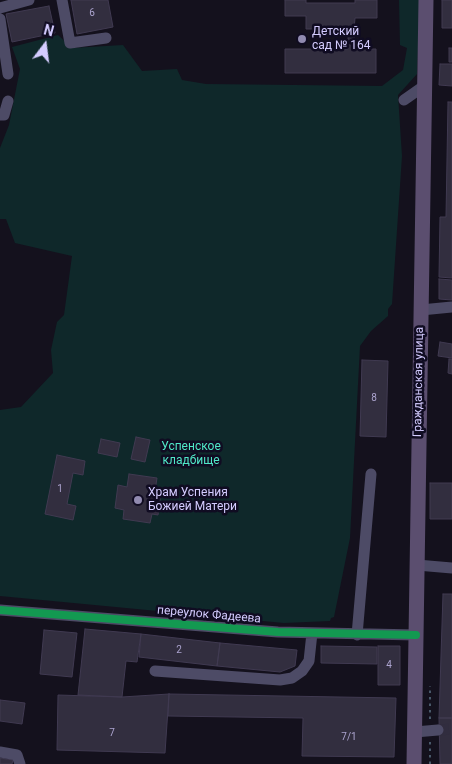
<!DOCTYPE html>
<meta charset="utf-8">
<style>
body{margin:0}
#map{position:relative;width:452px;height:764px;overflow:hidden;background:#14111d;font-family:Roboto,sans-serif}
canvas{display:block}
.north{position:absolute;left:20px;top:20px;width:50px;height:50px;-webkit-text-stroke:4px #100c22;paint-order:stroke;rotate:15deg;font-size:14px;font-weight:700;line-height:20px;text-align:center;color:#d4ccff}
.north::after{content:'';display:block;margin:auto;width:18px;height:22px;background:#d4ccff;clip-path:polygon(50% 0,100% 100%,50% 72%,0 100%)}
</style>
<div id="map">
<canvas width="452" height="764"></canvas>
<div class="north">N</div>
</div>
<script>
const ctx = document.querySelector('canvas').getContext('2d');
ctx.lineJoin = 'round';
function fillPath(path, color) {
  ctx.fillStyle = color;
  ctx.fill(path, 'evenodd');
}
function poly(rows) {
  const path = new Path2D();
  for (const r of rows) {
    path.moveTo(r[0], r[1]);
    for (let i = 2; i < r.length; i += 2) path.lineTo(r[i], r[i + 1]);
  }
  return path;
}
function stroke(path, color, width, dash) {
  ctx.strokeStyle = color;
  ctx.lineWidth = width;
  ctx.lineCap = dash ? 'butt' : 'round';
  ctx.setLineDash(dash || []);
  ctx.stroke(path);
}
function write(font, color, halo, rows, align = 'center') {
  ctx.font = font + ' Roboto,sans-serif';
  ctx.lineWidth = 5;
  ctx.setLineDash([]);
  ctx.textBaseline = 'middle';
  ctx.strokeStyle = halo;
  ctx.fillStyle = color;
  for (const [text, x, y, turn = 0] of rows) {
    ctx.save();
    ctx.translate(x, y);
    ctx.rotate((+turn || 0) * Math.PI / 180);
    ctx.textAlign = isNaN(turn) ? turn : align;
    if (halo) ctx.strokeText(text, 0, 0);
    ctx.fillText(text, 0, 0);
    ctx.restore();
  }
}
fillPath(poly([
 [399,0,420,0,417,74,398,95,402,156,392,304,388,309,388,316,371,331,360,346,350,538,334,617,331,618,330,621,284,623,0,596,0,410,21,407,53,373,51,350,57,322,64,315,72,256,15,243,6,219,0,219,0,148,9,125,20,69,12,47,58,35,72,48,123,45,142,71,177,69,182,80,206,84,382,86,403,70,407,48,400,45]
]), '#0f282a');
const building = poly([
 [71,0,108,0,113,27,77,34,71,0],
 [285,0,306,0,306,3,355,3,355,0,377,0,377,18,355,18,354,29,306,29,306,16,285,16,285,0],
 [442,0,452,0,452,28,442,28,442,0],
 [49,6,55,33,12,42,6,14,49,6],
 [348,29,354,29,355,49,376,49,376,73,285,73,285,49,348,49,348,29],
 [449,48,452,48,452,62,449,62,449,48],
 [440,64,452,64,452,86,439,85,440,64],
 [448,102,452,102,452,278,439,277,440,217,446,217,448,102],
 [439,279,452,280,452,300,439,299,439,279],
 [440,342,452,344,452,358,438,356,440,342],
 [449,359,452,359,452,374,448,373,449,359],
 [362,360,388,361,386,437,360,436,362,360],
 [136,437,150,440,145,462,131,459,136,437],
 [101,439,120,443,117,457,98,453,101,439],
 [57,455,85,461,83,475,73,473,67,504,76,506,73,520,45,514,57,455],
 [129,474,157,478,155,491,161,492,158,515,152,514,150,523,123,519,124,510,115,508,118,485,127,487,129,474],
 [430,483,452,483,452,519,430,519,430,483],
 [443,594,452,594,452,718,439,718,443,594],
 [85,629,141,634,137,662,126,661,122,697,78,695,85,629],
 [44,630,77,633,72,677,40,674,44,630],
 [141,634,220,643,217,666,139,657,141,634],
 [220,643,297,650,295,666,280,672,217,666,220,643],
 [321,646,377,647,377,664,321,663,321,646],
 [378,646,400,646,400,685,378,685,378,646],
 [169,694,165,753,57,750,58,695,122,697,169,694],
 [169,694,396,698,394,757,302,756,303,718,168,716,169,694],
 [0,700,25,703,22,724,0,721,0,700],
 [439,718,452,718,452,764,440,764,439,718],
 [0,758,13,760,12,764,0,764,0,758]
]);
fillPath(building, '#322e3f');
stroke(building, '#403a51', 1);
stroke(poly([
 [438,730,452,729]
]), '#312d3f', 11, [11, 5.5]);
stroke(poly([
 [430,719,430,686],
 [430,764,430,741]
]), '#49596a', 2, [2.5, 4]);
stroke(poly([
 [62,0,70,43,106,38],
 [0,8,29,0],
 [0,19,8,74],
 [404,100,424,86],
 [0,115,4,115,8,101],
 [421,310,452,307],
 [417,565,452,568],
 [0,610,278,632,416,635],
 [357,635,371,474],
 [155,671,280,680,292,678,302,671,309,661,312,633],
 [415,732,438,730],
 [0,752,17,755,20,764]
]), '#4d4b66', 11);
stroke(poly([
 [414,764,426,0]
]), '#5b4e6f', 15);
stroke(poly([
 [0,610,278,632,416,635]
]), '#139951', 8);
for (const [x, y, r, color] of [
 [302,39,5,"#918bb0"],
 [138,500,5,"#918bb0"]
]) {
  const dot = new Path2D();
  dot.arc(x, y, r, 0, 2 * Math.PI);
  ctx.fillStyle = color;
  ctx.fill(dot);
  stroke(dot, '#100c22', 2);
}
write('10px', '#aca4cf', null, [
 ["6",92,13],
 ["8",374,398],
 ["1",60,489],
 ["2",179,650],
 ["4",389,665],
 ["7",112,733],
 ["7/1",349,737]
]);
write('12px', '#d4ccff', '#100c22', [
 ["Детский",312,32],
 ["сад № 164",312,46],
 ["Храм Успения",148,493],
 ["Божией Матери",148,507]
], 'left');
write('12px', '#d4ccff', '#100c22', [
 ["Гражданская улица",419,382,-89],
 ["переулок Фадеева",209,615,5]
]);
write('12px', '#50e7c7', '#100c22', [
 ["Успенское",191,447],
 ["кладбище",191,461]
]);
</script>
